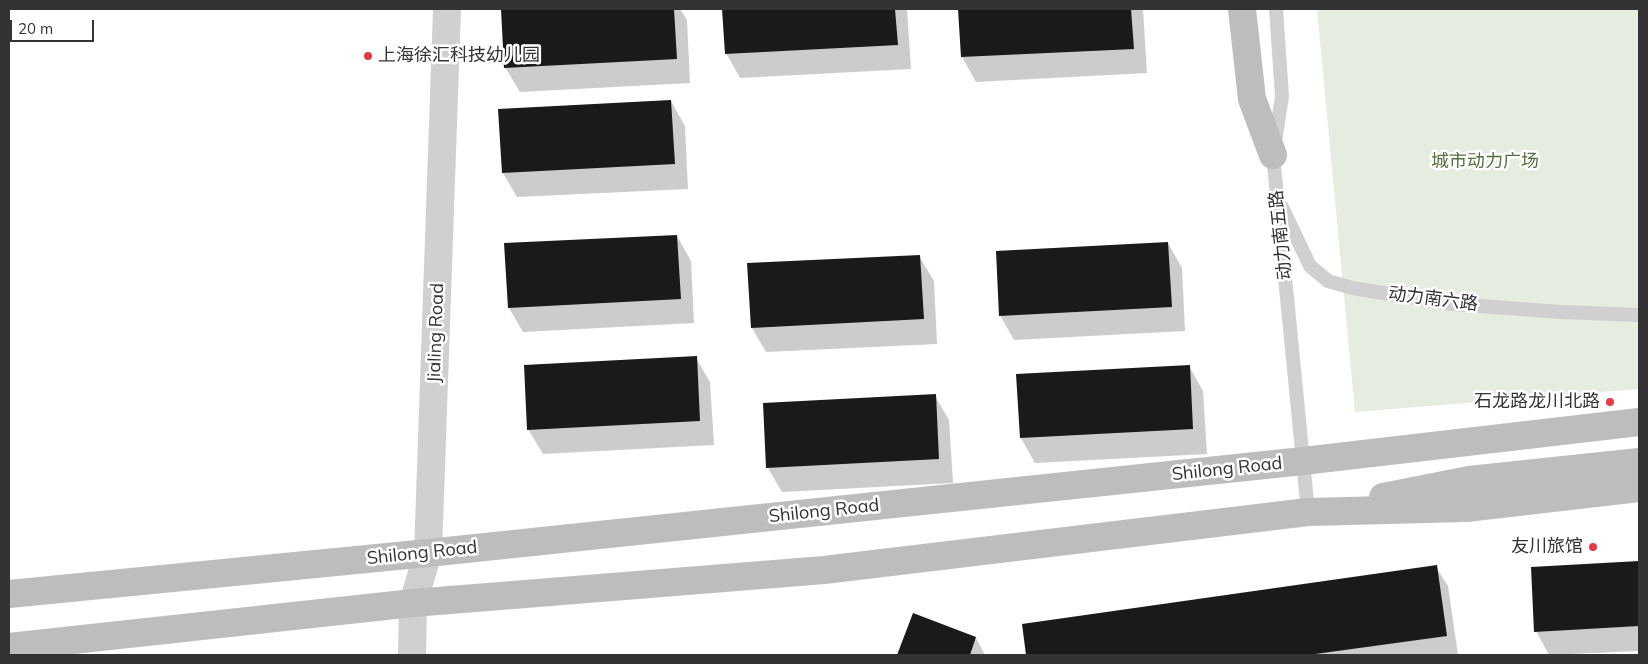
<!DOCTYPE html>
<meta charset="utf-8">
<style>
body{margin:0}
#map{position:relative;width:1648px;height:664px;overflow:hidden;background:#fff;font-family:Mulish,sans-serif}
canvas{display:block}
.frame{position:absolute;inset:0;border:10px solid #333;pointer-events:none}
.scale{position:absolute;left:10px;top:20px;width:84px;height:22px;box-sizing:border-box;border:2px solid #333;border-top:0;padding-left:6px;font-size:15px;line-height:18px;white-space:nowrap;color:#333;-webkit-text-stroke:4px #fff;paint-order:stroke}
</style>
<div id="map">
<canvas width="1648" height="664"></canvas>
<div class="frame"></div>
<div class="scale">20 m</div>
</div>
<script>
const ctx = document.querySelector('canvas').getContext('2d');
ctx.lineJoin = 'round';
function fillPath(path, color) {
  ctx.fillStyle = color;
  ctx.fill(path, 'evenodd');
}
function poly(rows) {
  const path = new Path2D();
  for (const r of rows) {
    path.moveTo(r[0], r[1]);
    for (let i = 2; i < r.length; i += 2) path.lineTo(r[i], r[i + 1]);
  }
  return path;
}
function stroke(path, color, width, dash) {
  ctx.strokeStyle = color;
  ctx.lineWidth = width;
  ctx.lineCap = dash ? 'butt' : 'round';
  ctx.setLineDash(dash || []);
  ctx.stroke(path);
}
function write(font, color, halo, rows, align = 'center') {
  ctx.font = font + ' Mulish,"Noto Sans SC",sans-serif';
  ctx.lineWidth = 5;
  ctx.setLineDash([]);
  ctx.textBaseline = 'middle';
  ctx.strokeStyle = halo;
  ctx.fillStyle = color;
  for (const [text, x, y, turn = 0] of rows) {
    ctx.save();
    ctx.translate(x, y);
    ctx.rotate((+turn || 0) * Math.PI / 180);
    ctx.textAlign = isNaN(turn) ? turn : align;
    if (halo) ctx.strokeText(text, 0, 0);
    ctx.fillText(text, 0, 0);
    ctx.restore();
  }
}
fillPath(poly([
 [1317,9,1639,9,1639,389,1355,412]
]), '#e6ecdf');
fillPath(poly([
 [502,9,680,9,687,20,690,83,520,92,505,67],
 [723,9,907,9,911,69,740,78,726,53],
 [959,9,1143,9,1147,73,976,82,962,57],
 [671,101,685,126,688,189,517,197,503,173],
 [677,236,691,261,694,323,523,332,509,308],
 [1168,243,1182,268,1185,331,1014,340,1000,315],
 [919,256,934,281,937,344,766,352,752,328],
 [696,358,710,382,714,445,543,454,528,429],
 [1189,366,1203,391,1207,454,1035,463,1021,438,1018,375],
 [935,396,949,420,953,483,782,492,768,468],
 [1639,563,1639,651,1549,655,1536,631,1532,568],
 [1436,567,1448,586,1458,655,1027,655,1023,625],
 [914,615,976,638,985,655,898,655]
]), '#0003');
fillPath(poly([
 [501,9,674,9,677,59,504,68],
 [722,9,895,9,898,45,725,54],
 [958,9,1131,9,1134,49,961,57],
 [671,100,675,164,502,173,498,109],
 [677,235,681,299,508,308,504,243],
 [1168,242,1172,307,999,316,996,251],
 [920,255,924,319,751,328,747,263],
 [697,356,700,421,527,430,524,365],
 [1190,365,1193,429,1020,438,1016,374],
 [936,394,939,459,766,468,763,403],
 [1639,561,1639,626,1534,632,1531,567],
 [1437,565,1447,636,1308,655,1026,655,1022,624],
 [913,613,976,637,970,655,897,655]
]), '#1a1a1a');
stroke(poly([
 [1276,9,1282,96,1273,155,1308,512],
 [1282,207,1310,266,1328,281,1352,288,1452,304,1561,312,1639,315]
]), '#d0d0d0', 14);
stroke(poly([
 [412,655,413,603,428,553,447,9]
]), '#d0d0d0', 28);
stroke(poly([
 [1242,9,1252,99,1273,155],
 [1383,497,1469,480,1639,462],
 [9,594,428,553,1303,461,1639,422],
 [9,647,413,603,824,570,1308,512,1466,508,1639,488]
]), '#bdbdbd', 28);
for (const [x, y, r, color] of [
 [368,56,5,"#e63946"],
 [1610,402,5,"#e63946"],
 [1593,547,5,"#e63946"]
]) {
  const dot = new Path2D();
  dot.arc(x, y, r, 0, 2 * Math.PI);
  ctx.fillStyle = color;
  ctx.fill(dot);
  stroke(dot, '#fff', 2);
}
write('18px', '#333', '#fff', [
 ["上海徐汇科技幼儿园",378,56,"left"],
 ["石龙路龙川北路",1600,402],
 ["友川旅馆",1583,547]
], 'right');
write('18px', '#56703f', '#fff', [
 ["城市动力广场",1485,162]
]);
write('18px', '#333', '#fff', [
 ["动力南五路",1281,235,-96],
 ["动力南六路",1433,299,7],
 ["Jialing Road",436,333,-88],
 ["Shilong Road",1227,469,-6],
 ["Shilong Road",824,511,-6],
 ["Shilong Road",422,553,-6]
]);
</script>
